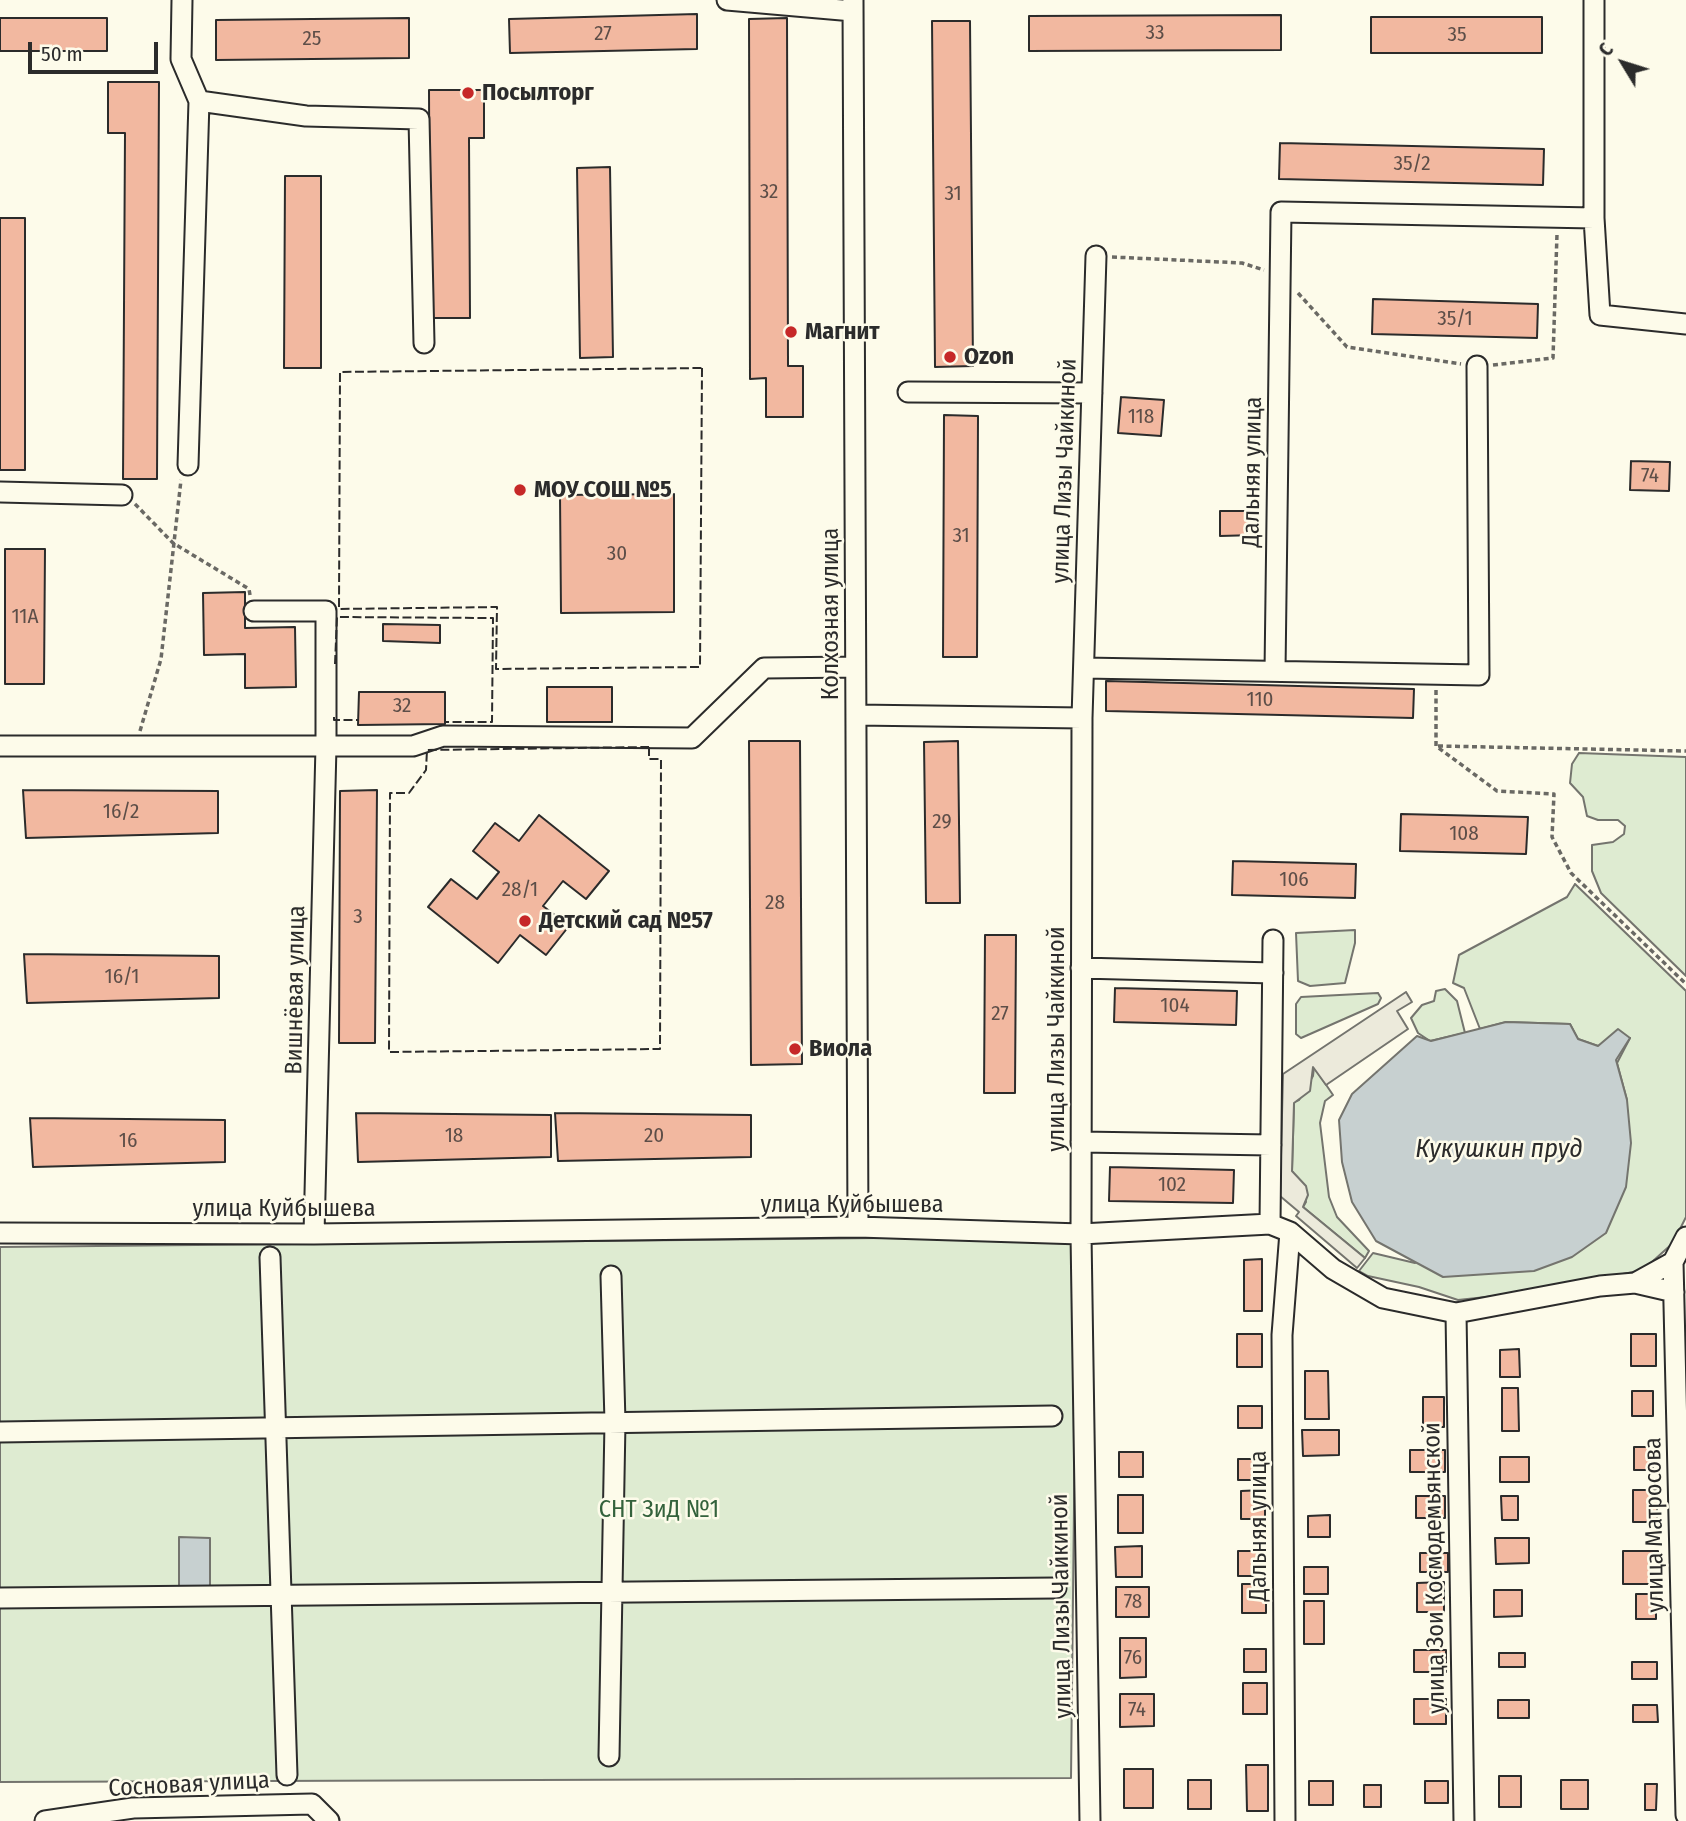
<!DOCTYPE html>
<meta charset="utf-8">
<style>
body{margin:0}
#map{position:relative;width:1686px;height:1821px;overflow:hidden;background:#fdfbea;font-family:"Fira Sans Condensed",sans-serif}
canvas{display:block}
.north{position:absolute;left:1588px;top:28px;width:70px;height:70px;-webkit-text-stroke:5px #fdfbea;paint-order:stroke;rotate:308deg;font-size:19px;font-weight:700;line-height:28px;text-align:center;color:#2b2b2b}
.north::after{content:'';display:block;margin:auto;width:24px;height:32px;background:#2b2b2b;clip-path:polygon(50% 0,100% 100%,50% 72%,0 100%)}
.scale{position:absolute;left:28px;top:42px;width:130px;height:32px;box-sizing:border-box;border:4px solid #2b2b2b;border-top:0;padding-left:9px;font-size:21px;line-height:24px;white-space:nowrap;color:#2b2b2b;-webkit-text-stroke:5px #fdfbea;paint-order:stroke}
</style>
<div id="map">
<canvas width="1686" height="1821"></canvas>
<div class="north">С</div>
<div class="scale">50 m</div>
</div>
<script>
const ctx = document.querySelector('canvas').getContext('2d');
ctx.lineJoin = 'round';
function fillPath(path, color) {
  ctx.fillStyle = color;
  ctx.fill(path, 'evenodd');
}
function poly(rows) {
  const path = new Path2D();
  for (const r of rows) {
    path.moveTo(r[0], r[1]);
    for (let i = 2; i < r.length; i += 2) path.lineTo(r[i], r[i + 1]);
  }
  return path;
}
function stroke(path, color, width, dash) {
  ctx.strokeStyle = color;
  ctx.lineWidth = width;
  ctx.lineCap = dash ? 'butt' : 'round';
  ctx.setLineDash(dash || []);
  ctx.stroke(path);
}
function write(font, color, halo, rows, align = 'center') {
  ctx.font = font + ' "Fira Sans Condensed",sans-serif';
  ctx.lineWidth = 5;
  ctx.setLineDash([]);
  ctx.textBaseline = 'middle';
  ctx.strokeStyle = halo;
  ctx.fillStyle = color;
  for (const [text, x, y, turn = 0] of rows) {
    ctx.save();
    ctx.translate(x, y);
    ctx.rotate((+turn || 0) * Math.PI / 180);
    ctx.textAlign = isNaN(turn) ? turn : align;
    if (halo) ctx.strokeText(text, 0, 0);
    ctx.fillText(text, 0, 0);
    ctx.restore();
  }
}
const green = poly([
 [1579,753,1686,757,1686,976,1601,893,1592,871,1592,845,1613,842,1624,834,1625,826,1618,820,1598,820,1587,816,1583,797,1570,783,1572,764,1579,753],
 [1575,884,1686,991,1686,1217,1673,1243,1643,1270,1558,1287,1486,1297,1458,1300,1419,1287,1368,1276,1359,1271,1373,1253,1415,1263,1627,1100,1617,1063,1630,1038,1598,1046,1578,1039,1570,1024,1506,1022,1480,1029,1464,988,1453,983,1459,955,1567,897,1575,884],
 [1355,930,1355,943,1345,983,1310,986,1298,981,1296,933,1355,930],
 [1445,989,1457,1001,1465,1033,1430,1041,1418,1033,1411,1018,1422,1005,1434,1001,1436,991,1445,989],
 [1378,993,1381,998,1378,1004,1301,1038,1296,1034,1296,1004,1301,997,1378,993],
 [1314,1067,1333,1095,1325,1101,1320,1123,1329,1197,1337,1217,1369,1251,1365,1258,1303,1207,1306,1202,1292,1171,1294,1102,1299,1100,1313,1076,1314,1067],
 [1077,1236,1071,1778,0,1782,0,1247,1077,1236]
]);
fillPath(green, '#deebd1');
stroke(green, '#74746e', 2);
const parking = poly([
 [1406,992,1412,1002,1397,1011,1408,1029,1326,1085,1313,1067,1310,1091,1294,1103,1292,1171,1306,1186,1308,1195,1303,1207,1365,1258,1357,1268,1296,1216,1299,1212,1280,1196,1283,1074,1406,992]
]);
fillPath(parking, '#eceadb');
stroke(parking, '#74746e', 2);
const water = poly([
 [1506,1022,1570,1024,1578,1039,1598,1046,1618,1029,1630,1038,1616,1060,1627,1100,1631,1143,1626,1187,1606,1233,1572,1257,1534,1271,1443,1277,1376,1241,1352,1202,1342,1162,1339,1120,1352,1094,1417,1036,1431,1041,1506,1022],
 [179,1537,210,1538,210,1596,179,1597,179,1537]
]);
fillPath(water, '#c7d0d0');
stroke(water, '#74746e', 2);
const building = poly([
 [697,14,697,49,510,53,509,19,697,14],
 [1281,15,1281,50,1029,51,1029,16,1281,15],
 [1371,17,1542,17,1542,53,1371,53,1371,17],
 [0,18,107,18,107,51,0,51,0,18],
 [409,18,409,58,216,60,216,20,409,18],
 [787,18,788,366,803,366,803,417,766,417,766,378,750,379,749,19,787,18],
 [932,21,970,21,973,366,935,367,932,21],
 [108,82,159,82,157,479,123,479,125,133,108,133,108,82],
 [429,90,484,90,484,138,469,138,470,318,430,318,429,90],
 [1280,143,1544,149,1543,185,1279,179,1280,143],
 [610,167,613,357,580,358,577,168,610,167],
 [285,176,321,176,321,368,284,368,285,176],
 [0,218,25,218,25,470,0,470,0,218],
 [1373,299,1538,304,1537,338,1372,334,1373,299],
 [1121,397,1164,400,1161,436,1118,433,1121,397],
 [944,415,978,416,977,657,943,657,944,415],
 [1631,461,1670,462,1669,491,1630,490,1631,461],
 [674,494,674,612,561,613,560,495,674,494],
 [1220,511,1256,511,1256,535,1220,536,1220,511],
 [5,549,45,549,44,684,5,684,5,549],
 [245,592,245,628,295,627,296,687,245,688,245,654,204,655,203,593,245,592],
 [383,624,440,625,440,643,383,641,383,624],
 [1106,681,1414,689,1413,718,1106,711,1106,681],
 [547,687,612,687,612,722,547,722,547,687],
 [359,692,445,692,445,724,358,725,359,692],
 [749,741,800,741,802,1064,751,1065,749,741],
 [958,741,960,903,926,903,924,742,958,741],
 [23,790,218,791,218,833,26,838,23,790],
 [377,790,375,1043,339,1043,340,791,377,790],
 [1401,814,1528,817,1526,854,1400,851,1401,814],
 [539,815,609,871,586,899,563,881,543,906,569,926,546,955,520,935,498,963,428,907,451,879,477,899,499,872,473,851,495,823,519,841,539,815],
 [1233,861,1356,864,1355,898,1232,895,1233,861],
 [985,935,1016,935,1015,1093,984,1093,985,935],
 [24,954,219,956,219,998,27,1003,24,954],
 [1115,988,1237,991,1236,1025,1114,1022,1115,988],
 [356,1113,551,1115,551,1157,358,1162,356,1113],
 [555,1113,751,1115,751,1157,558,1161,555,1113],
 [30,1118,225,1120,225,1162,33,1167,30,1118],
 [1110,1167,1234,1170,1233,1203,1109,1201,1110,1167],
 [1262,1259,1262,1311,1244,1311,1244,1260,1262,1259],
 [1237,1334,1262,1334,1262,1367,1237,1367,1237,1334],
 [1631,1334,1656,1334,1656,1366,1631,1366,1631,1334],
 [1519,1349,1520,1377,1500,1377,1500,1350,1519,1349],
 [1305,1371,1328,1371,1329,1419,1305,1419,1305,1371],
 [1502,1388,1518,1388,1519,1431,1502,1431,1502,1388],
 [1632,1391,1653,1391,1653,1416,1632,1416,1632,1391],
 [1423,1397,1444,1397,1444,1427,1423,1427,1423,1397],
 [1238,1406,1262,1406,1262,1428,1238,1428,1238,1406],
 [1302,1430,1339,1430,1339,1455,1303,1456,1302,1430],
 [1634,1447,1653,1447,1653,1470,1634,1470,1634,1447],
 [1410,1450,1445,1450,1445,1472,1410,1472,1410,1450],
 [1119,1452,1143,1452,1143,1477,1119,1477,1119,1452],
 [1500,1457,1529,1457,1529,1482,1500,1482,1500,1457],
 [1238,1459,1262,1459,1262,1480,1238,1480,1238,1459],
 [1265,1490,1265,1519,1241,1519,1241,1491,1265,1490],
 [1633,1490,1657,1490,1657,1522,1633,1522,1633,1490],
 [1118,1495,1143,1495,1143,1533,1118,1533,1118,1495],
 [1416,1496,1445,1496,1445,1518,1416,1518,1416,1496],
 [1501,1496,1518,1496,1518,1520,1502,1520,1501,1496],
 [1330,1515,1330,1537,1308,1537,1308,1516,1330,1515],
 [1495,1538,1529,1538,1529,1563,1496,1564,1495,1538],
 [1142,1546,1142,1577,1116,1577,1115,1547,1142,1546],
 [1238,1551,1264,1551,1265,1576,1238,1576,1238,1551],
 [1623,1551,1658,1551,1659,1584,1623,1584,1623,1551],
 [1420,1553,1448,1553,1448,1572,1420,1572,1420,1553],
 [1304,1567,1328,1567,1328,1594,1304,1594,1304,1567],
 [1444,1582,1444,1612,1417,1612,1417,1583,1444,1582],
 [1242,1584,1266,1584,1266,1613,1242,1613,1242,1584],
 [1116,1587,1149,1587,1149,1617,1116,1617,1116,1587],
 [1494,1590,1522,1590,1522,1616,1494,1617,1494,1590],
 [1636,1594,1656,1594,1656,1619,1636,1619,1636,1594],
 [1304,1601,1324,1601,1324,1644,1304,1644,1304,1601],
 [1120,1638,1146,1638,1146,1677,1120,1678,1120,1638],
 [1244,1649,1266,1649,1266,1672,1244,1672,1244,1649],
 [1414,1650,1446,1650,1446,1672,1414,1672,1414,1650],
 [1499,1653,1525,1653,1525,1667,1499,1667,1499,1653],
 [1632,1662,1657,1662,1657,1679,1632,1679,1632,1662],
 [1243,1683,1267,1683,1267,1714,1243,1714,1243,1683],
 [1120,1694,1154,1694,1154,1726,1120,1727,1120,1694],
 [1414,1699,1446,1699,1446,1724,1414,1724,1414,1699],
 [1498,1700,1529,1700,1529,1718,1498,1718,1498,1700],
 [1633,1705,1657,1705,1658,1722,1633,1722,1633,1705],
 [1246,1765,1268,1765,1268,1811,1247,1811,1246,1765],
 [1124,1769,1153,1769,1153,1808,1124,1808,1124,1769],
 [1499,1776,1521,1776,1521,1807,1499,1807,1499,1776],
 [1188,1780,1211,1780,1211,1809,1188,1809,1188,1780],
 [1561,1780,1588,1780,1588,1809,1561,1809,1561,1780],
 [1309,1781,1333,1781,1333,1805,1309,1805,1309,1781],
 [1425,1781,1448,1781,1448,1803,1425,1803,1425,1781],
 [1645,1784,1657,1784,1656,1810,1645,1810,1645,1784],
 [1364,1785,1381,1785,1381,1807,1364,1807,1364,1785]
]);
fillPath(building, '#f2b8a0');
stroke(building, '#2b2b2b', 2);
const minor = poly([
 [182,0,181,59,199,101,306,116,419,119,424,343],
 [727,0,853,11],
 [853,0,858,1227],
 [1594,0,1594,218,1600,315,1686,324],
 [908,392,1092,393],
 [188,465,199,101],
 [0,492,122,495],
 [254,611,326,611,326,746,314,1234],
 [1084,668,1479,675,1477,366],
 [1275,671,1281,212,1594,218],
 [856,715,1082,718],
 [0,746,413,746,443,736,692,738,764,668,855,667],
 [1081,968,1273,973],
 [1081,1142,1271,1145],
 [1270,1224,1273,940],
 [0,1233,314,1234,858,1227,1081,1234,1270,1224,1290,1232,1333,1269,1383,1298,1456,1313,1600,1286,1635,1283,1674,1292],
 [1686,1237,1673,1262,1686,1815],
 [270,1257,287,1775],
 [1635,1283,1673,1262],
 [1456,1313,1464,1821],
 [0,1432,1052,1416],
 [0,1598,1056,1588],
 [609,1756,615,1422,611,1276],
 [45,1821,133,1808,312,1804,329,1821],
 [1090,1821,1081,1234,1082,718,1096,256],
 [1285,1821,1282,1335,1290,1232]
]);
stroke(minor, '#2b2b2b', 23);
stroke(poly([
 [1112,257,1242,263,1264,270],
 [1298,293,1347,347,1461,364],
 [1493,365,1553,358,1557,234],
 [135,504,173,543,249,589,250,595],
 [1436,690,1436,746,1497,791,1554,794,1552,837,1571,873,1686,984],
 [140,731,161,659,181,480],
 [1438,746,1686,751]
]), '#6a6964', 3.5, [5, 3.5]);
stroke(minor, '#fdfbea', 19);
stroke(poly([
 [702,368,700,667,496,669,497,607,339,609,340,372,702,368],
 [335,664,337,617,493,618,492,722,445,722],
 [334,717,334,720,358,720],
 [649,747,649,759,661,759,660,1049,389,1052,390,793,409,793,426,770,427,750,649,747]
]), '#2b2b2b', 2, [9, 3.5]);
for (const [x, y, r, color] of [
 [468,93,7,"#c62828"],
 [791,332,7,"#c62828"],
 [950,357,7,"#c62828"],
 [520,490,7,"#c62828"],
 [525,921,7,"#c62828"],
 [795,1049,7,"#c62828"]
]) {
  const dot = new Path2D();
  dot.arc(x, y, r, 0, 2 * Math.PI);
  ctx.fillStyle = color;
  ctx.fill(dot);
  stroke(dot, '#fdfbea', 2.5);
}
write('21px', '#5d4e48', null, [
 ["33",1155,33],
 ["27",603,34],
 ["35",1457,35],
 ["25",312,39],
 ["35/2",1412,164],
 ["32",769,192],
 ["31",953,194],
 ["35/1",1455,319],
 ["118",1141,417],
 ["74",1650,476],
 ["31",961,536],
 ["30",617,554],
 ["11А",25,617],
 ["110",1260,700],
 ["32",402,706],
 ["16/2",121,812],
 ["29",942,822],
 ["108",1464,834],
 ["106",1294,880],
 ["28/1",520,890],
 ["28",775,903],
 ["3",358,917],
 ["16/1",122,977],
 ["104",1175,1006],
 ["27",1000,1014],
 ["18",454,1136],
 ["20",654,1136],
 ["16",128,1141],
 ["102",1172,1185],
 ["78",1133,1602],
 ["76",1133,1658],
 ["74",1137,1710]
]);
write('bold 24px', '#2b2b2b', '#fdfbea', [
 ["Посылторг",482,93],
 ["Магнит",805,332],
 ["Ozon",964,357],
 ["МОУ СОШ №5",534,490],
 ["Детский сад №57",539,921],
 ["Виола",809,1049]
], 'left');
write('24px', '#2b2b2b', '#fdfbea', [
 ["улица Лизы Чайкиной",1065,471,-88],
 ["Дальняя улица",1253,472,-89],
 ["Колхозная улица",831,614,-90],
 ["Вишнёвая улица",296,990,-89],
 ["улица Лизы Чайкиной",1057,1039,-90],
 ["улица Куйбышева",852,1205],
 ["улица Куйбышева",284,1209],
 ["улица Матросова",1655,1525,-91],
 ["Дальняя улица",1259,1526,-90],
 ["улица Зои Космодемьянской",1435,1568,-91],
 ["улица Лизы Чайкиной",1062,1606,-91],
 ["Сосновая улица",189,1785,-3]
]);
write('24px', '#34623c', '#fdfbea', [
 ["СНТ ЗиД №1",659,1510]
]);
write('italic 26px', '#2b2b2b', '#fdfbea', [
 ["Кукушкин пруд",1499,1150]
]);
</script>
